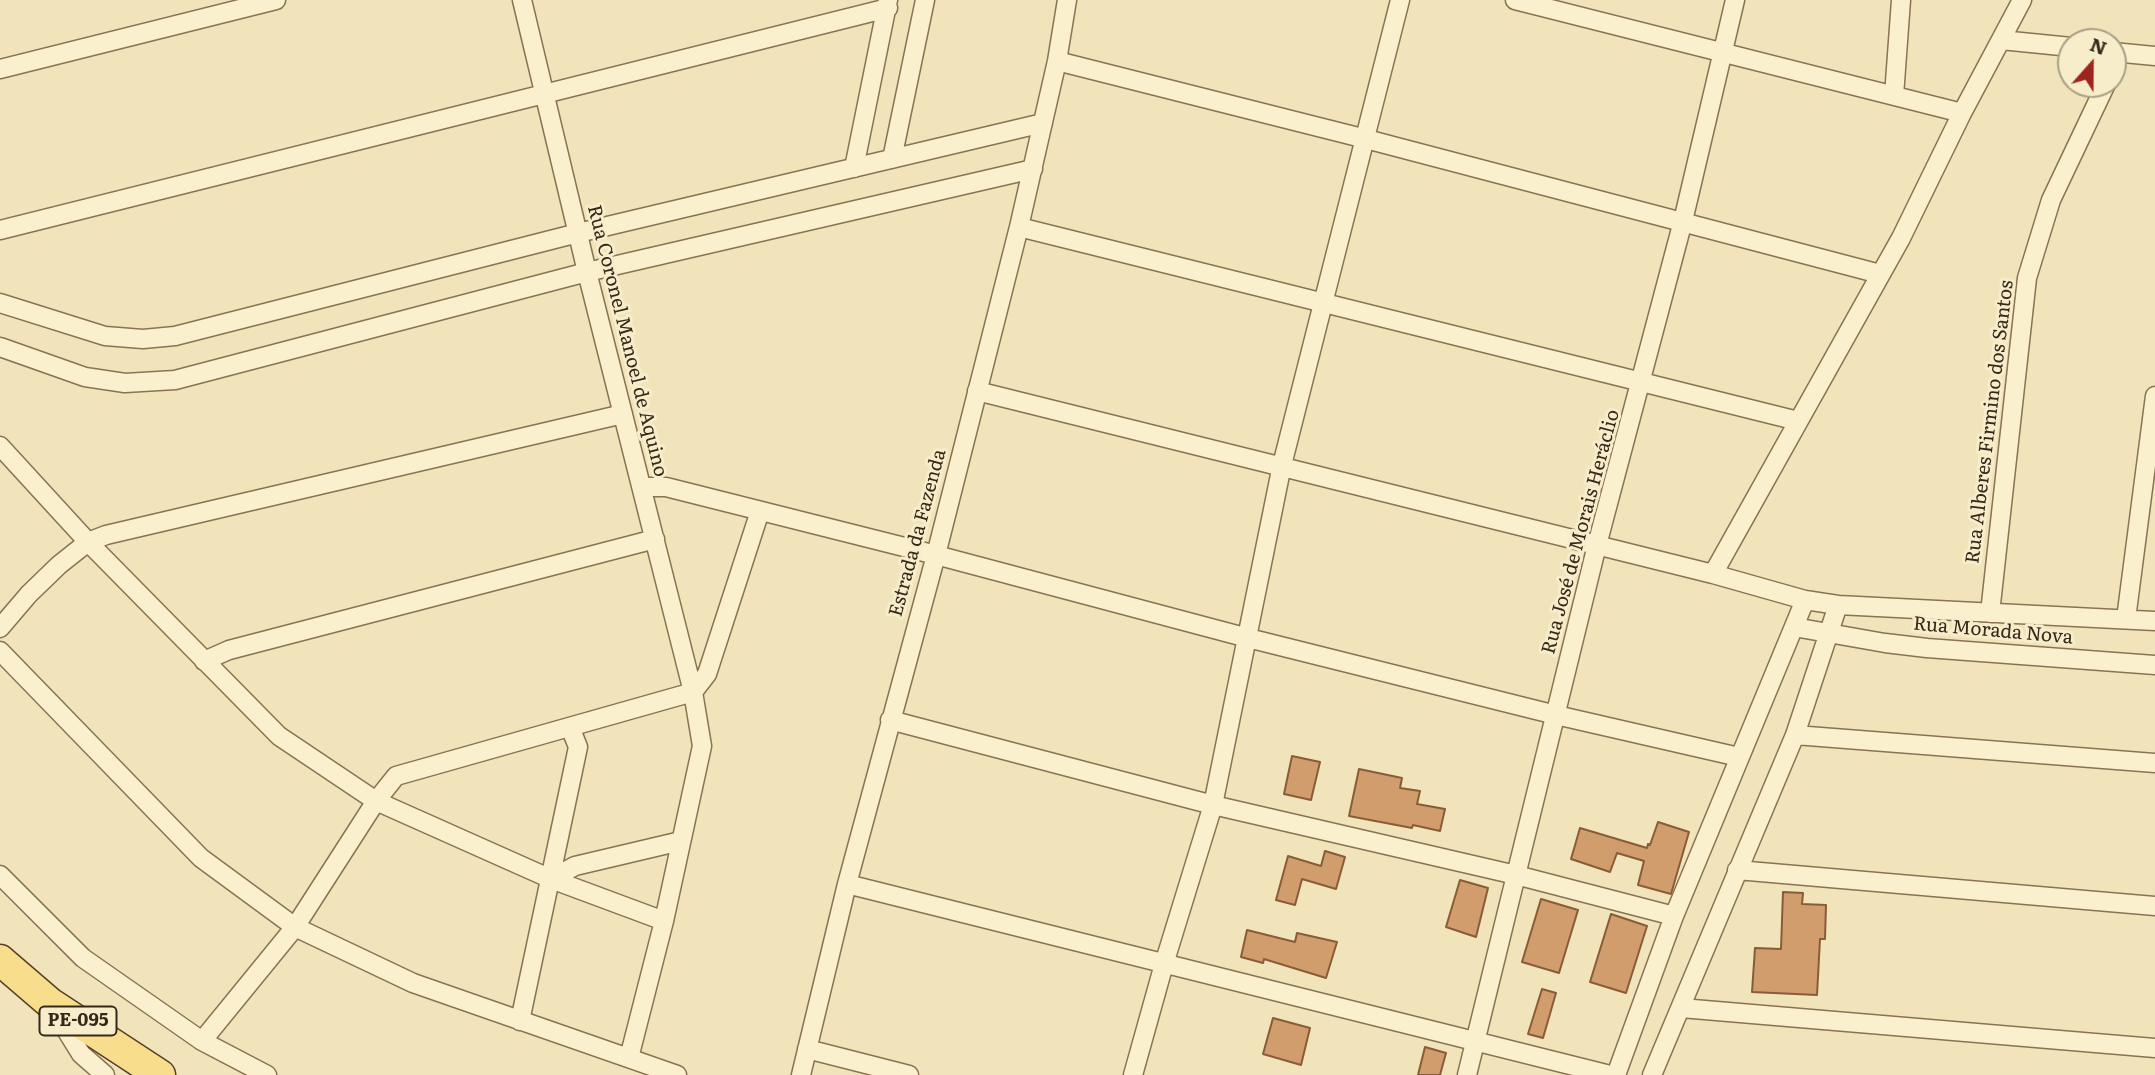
<!DOCTYPE html>
<meta charset="utf-8">
<style>
body{margin:0}
#map{position:relative;width:2155px;height:1075px;overflow:hidden;background:#f1e3ba;font-family:Literata,serif}
canvas{display:block}
.north{position:absolute;left:2057px;top:28px;width:70px;height:70px;box-sizing:border-box;background:#f8edca;border:2px solid #aa9f84;border-radius:50%;rotate:21deg;font-size:19px;font-weight:700;line-height:28px;text-align:center;color:#36291a}
.north::after{content:'';display:block;margin:auto;width:24px;height:32px;background:#9c251f;clip-path:polygon(50% 0,100% 100%,50% 72%,0 100%)}
</style>
<div id="map">
<canvas width="2155" height="1075"></canvas>
<div class="north">N</div>
</div>
<script>
const ctx = document.querySelector('canvas').getContext('2d');
ctx.lineJoin = 'round';
function fillPath(path, color) {
  ctx.fillStyle = color;
  ctx.fill(path, 'evenodd');
}
function poly(rows) {
  const path = new Path2D();
  for (const r of rows) {
    path.moveTo(r[0], r[1]);
    for (let i = 2; i < r.length; i += 2) path.lineTo(r[i], r[i + 1]);
  }
  return path;
}
function stroke(path, color, width, dash) {
  ctx.strokeStyle = color;
  ctx.lineWidth = width;
  ctx.lineCap = dash ? 'butt' : 'round';
  ctx.setLineDash(dash || []);
  ctx.stroke(path);
}
function write(font, color, halo, rows, align = 'center') {
  ctx.font = font + ' Literata,serif';
  ctx.lineWidth = 6;
  ctx.setLineDash([]);
  ctx.textBaseline = 'middle';
  ctx.strokeStyle = halo;
  ctx.fillStyle = color;
  for (const [text, x, y, turn = 0] of rows) {
    ctx.save();
    ctx.translate(x, y);
    ctx.rotate((+turn || 0) * Math.PI / 180);
    ctx.textAlign = isNaN(turn) ? turn : align;
    if (halo) ctx.strokeText(text, 0, 0);
    ctx.fillText(text, 0, 0);
    ctx.restore();
  }
}
const building = poly([
 [1292,756,1320,762,1311,800,1284,794,1292,756],
 [1359,769,1402,778,1400,788,1420,791,1417,804,1445,809,1440,831,1413,825,1412,828,1349,816,1359,769],
 [1658,822,1689,832,1671,894,1638,885,1644,861,1617,853,1610,872,1571,859,1580,828,1647,848,1648,844,1650,845,1658,822],
 [1325,851,1345,857,1336,889,1302,879,1295,905,1276,900,1288,856,1321,866,1325,851],
 [1460,880,1488,888,1476,937,1446,927,1460,880],
 [1783,892,1803,893,1802,904,1826,905,1825,939,1820,939,1817,995,1752,992,1755,948,1781,949,1783,892],
 [1541,899,1578,910,1559,973,1522,962,1541,899],
 [1611,914,1647,926,1626,993,1590,982,1611,914],
 [1247,930,1295,942,1297,933,1337,942,1326,978,1264,959,1263,963,1241,957,1247,930],
 [1542,989,1556,993,1543,1038,1528,1034,1542,989],
 [1273,1018,1310,1028,1301,1065,1263,1054,1273,1018],
 [1425,1047,1446,1053,1440,1075,1418,1075,1425,1047]
]);
fillPath(building, '#d29d6d');
stroke(building, '#895c38', 2);
const minor = poly([
 [522,0,587,272,693,692,702,746,664,921,629,1058],
 [1515,0,1962,113],
 [2001,40,2071,47],
 [2113,52,2155,56],
 [1057,61,1366,139,1880,274],
 [0,69,276,0],
 [1894,96,1901,0],
 [892,159,925,0],
 [854,168,888,0],
 [1019,227,1798,421],
 [0,230,888,8],
 [0,303,105,336,143,339,175,336,578,233,1043,123],
 [0,347,85,377,125,383,175,380,587,272,1033,169],
 [977,391,1713,574,1805,600,1838,605,2155,621],
 [0,446,88,542,279,736,376,801,551,879,664,921],
 [642,487,666,487,936,555,1248,638,1556,715,1739,757],
 [1713,574,1901,238,1962,113,2022,0],
 [1990,613,2027,278,2051,200,2106,84],
 [2126,619,2155,396],
 [1794,627,1885,643,1927,648,2155,665],
 [0,628,29,594,59,565,88,542,106,535,623,414],
 [0,651,201,858,295,927,413,983,677,1075],
 [204,661,229,650,655,539],
 [890,720,1213,805,1516,875,1674,916],
 [1795,735,2155,763],
 [1737,870,2155,906],
 [0,875,83,958,202,1041,267,1075],
 [551,879,575,866,681,841],
 [847,884,1610,1075],
 [1681,1008,2155,1048],
 [55,1012,81,1054,105,1075],
 [520,1021,578,747,570,727],
 [202,1041,295,927,376,801,396,776,693,692,707,674,760,511],
 [807,1049,909,1075],
 [801,1075,847,884,936,555,1019,227,1057,61,1067,0],
 [1133,1075,1164,964,1213,805,1282,465,1400,0],
 [1467,1075,1597,545,1683,221,1735,0],
 [1616,1075,1674,916,1805,600],
 [1652,1075,1795,735,1838,605]
]);
const primary = poly([
 [0,960,50,1003,160,1075]
]);
stroke(minor, '#887353', 21);
stroke(primary, '#554029', 33);
stroke(minor, '#fbf0cd', 18);
stroke(primary, '#f8dd8d', 30);
for (const [x, y, w] of [
 [78,1021,77]
]) {
  const box = new Path2D();
  box.roundRect(x - w / 2, y - 14.5, w, 29, 5);
  ctx.fillStyle = '#f8edca';
  ctx.fill(box);
  stroke(box, '#36291a', 2);
}
write('bold 18px', '#36291a', null, [
 ["PE-095",78,1021]
]);
write('19px', '#36291a', '#f8edca', [
 ["Rua Coronel Manoel de Aquino",627,341,76],
 ["Rua Alberes Firmino dos Santos",1990,422,-83],
 ["Rua José de Morais Heráclio",1581,532,-75],
 ["Estrada da Fazenda",918,533,-75],
 ["Rua Morada Nova",1993,631,5]
]);
</script>
